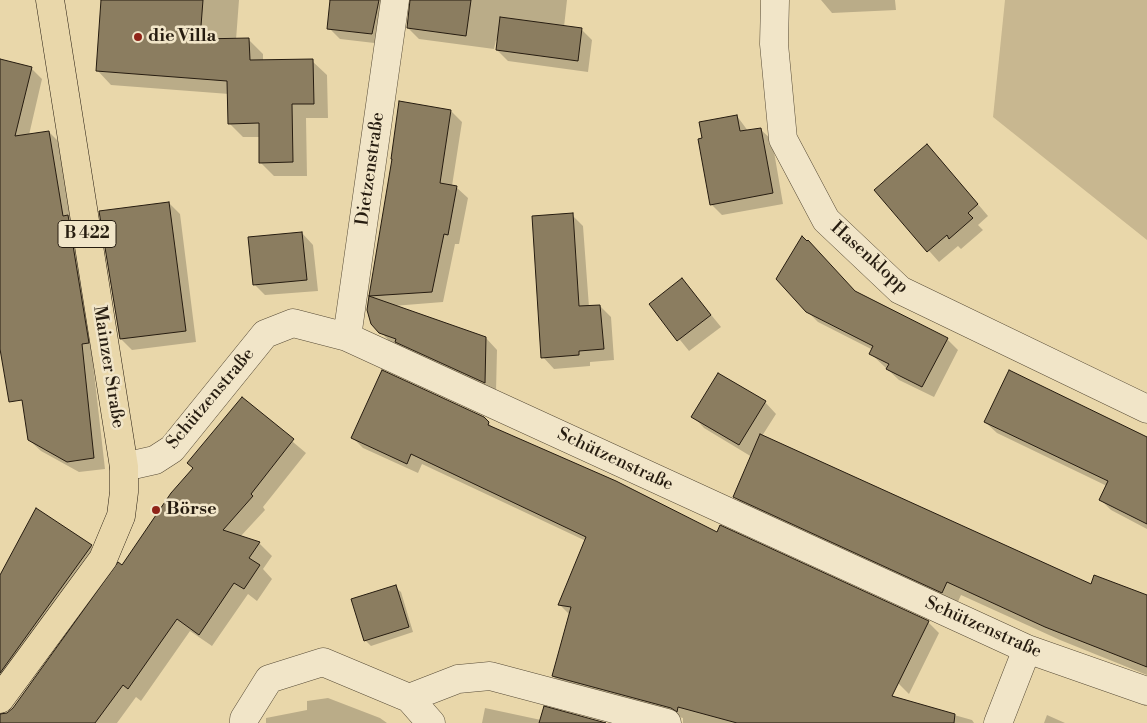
<!DOCTYPE html>
<meta charset="utf-8">
<style>
body{margin:0}
canvas{display:block;background:#e9d7aa}
</style>
<canvas width="1147" height="723"></canvas>
<script>
const ctx = document.querySelector('canvas').getContext('2d');
ctx.lineJoin = 'round';
function fillPath(path, color) {
  ctx.fillStyle = color;
  ctx.fill(path, 'evenodd');
}
function poly(rows) {
  const path = new Path2D();
  for (const r of rows) {
    path.moveTo(r[0], r[1]);
    for (let i = 2; i < r.length; i += 2) path.lineTo(r[i], r[i + 1]);
  }
  return path;
}
function stroke(path, color, width, dash) {
  ctx.strokeStyle = color;
  ctx.lineWidth = width;
  ctx.lineCap = dash ? 'butt' : 'round';
  ctx.setLineDash(dash || []);
  ctx.stroke(path);
}
function write(font, color, halo, rows, align = 'center') {
  ctx.font = font + ' "Libre Bodoni",serif';
  ctx.lineWidth = 5;
  ctx.setLineDash([]);
  ctx.textBaseline = 'middle';
  ctx.strokeStyle = halo;
  ctx.fillStyle = color;
  for (const [text, x, y, turn = 0] of rows) {
    ctx.save();
    ctx.translate(x, y);
    ctx.rotate((+turn || 0) * Math.PI / 180);
    ctx.textAlign = isNaN(turn) ? turn : align;
    if (halo) ctx.strokeText(text, 0, 0);
    ctx.fillText(text, 0, 0);
    ctx.restore();
  }
}
fillPath(poly([
 [1005,0,1147,0,1147,240,993,117]
]), '#c8b790');
fillPath(poly([
 [103,0,239,0,236,40,249,40,263,54,263,61,312,61,327,75,328,118,306,118,307,176,274,176,260,162,260,137,243,137,229,123,229,94,111,85,97,70],
 [332,0,396,0,383,44,340,39,329,28],
 [410,0,567,0,564,27,581,29,592,40,588,72,508,61,497,50,498,42,496,40,494,49,419,39,408,28],
 [821,0,895,0,896,10,832,13],
 [0,60,31,68,42,79,29,135,49,132,60,143,92,355,105,469,79,472,41,451,29,440,19,370,0,342],
 [451,111,462,122,452,186,456,187,468,198,459,244,455,244,443,302,393,306,486,338,497,350,496,393,392,344,372,323,375,300,371,296],
 [737,116,748,131,760,129,772,140,783,204,722,215,711,204],
 [938,157,988,216,978,225,983,230,961,249,958,246,939,262,875,190],
 [169,203,180,214,196,342,132,350,121,339],
 [572,215,583,226,589,307,600,306,611,317,614,360,590,362,590,366,554,369,543,357],
 [302,233,313,245,318,291,265,295,254,284],
 [682,279,721,327,689,351,651,304],
 [856,293,947,339,958,350,934,397,899,380,871,354,873,350,818,322,807,311],
 [242,399,306,453,263,507,265,510,240,537,259,543,272,556,263,569,272,579,257,601,248,594,212,646,190,631,141,701,136,697,117,723,0,723,0,716,7,714,13,709,122,567],
 [765,402,776,414,762,436,1092,586,1147,597,1147,675,1060,640,961,595,956,606,748,510,734,496,752,457,704,428,693,416],
 [985,422,1147,439,1147,529,1111,510,1100,499,1107,486,997,433],
 [488,423,495,429,718,533,928,622,939,633,909,694,899,684,897,670,882,723,683,723,683,718,564,687,553,676,570,615,559,604,586,541,422,464,418,473,363,448,352,437],
 [91,546,104,558,0,702,0,575],
 [395,587,401,592,413,632,371,646,365,640],
 [328,698,380,718,387,723,266,723,266,718,307,710,307,701],
 [901,700,972,720,974,723,904,723],
 [485,708,541,720,601,723,482,723],
 [1047,715,1065,723,1044,723]
]), '#0003');
const building = poly([
 [101,0,203,0,200,39,249,38,250,60,313,59,314,104,292,104,293,162,259,163,259,123,228,124,227,81,96,71,101,0],
 [330,0,379,0,372,34,327,29,330,0],
 [410,0,471,0,466,36,407,28,410,0],
 [500,17,582,28,578,61,496,50,500,17],
 [0,59,32,67,15,136,49,131,63,216,68,215,89,343,82,344,94,458,67,462,28,440,22,400,9,402,0,349,0,59],
 [399,101,451,110,440,183,457,186,448,235,444,234,432,292,369,296,392,159,391,159,399,101],
 [737,115,740,131,761,128,773,193,710,205,698,139,702,138,699,122,737,115],
 [927,144,978,204,968,213,973,218,949,239,947,235,927,252,874,190,927,144],
 [169,202,186,331,120,339,99,211,169,202],
 [573,213,579,306,600,305,604,349,579,351,579,355,541,358,532,216,573,213],
 [302,232,307,280,253,285,248,237,302,232],
 [802,236,807,241,808,240,855,291,948,338,922,387,886,369,889,364,869,354,873,346,806,312,776,279,802,236],
 [682,278,711,315,677,341,649,304,682,278],
 [369,296,486,337,485,383,395,342,396,339,379,333,371,324,367,310,369,296],
 [382,370,484,417,489,422,488,425,616,481,717,532,720,525,929,621,892,696,955,714,954,723,737,723,678,707,677,712,671,708,552,676,571,607,558,605,586,537,411,454,407,464,351,438,382,370],
 [1009,370,1147,437,1147,524,1099,500,1108,481,984,422,1009,370],
 [718,373,766,401,739,445,691,417,718,373],
 [242,397,294,439,251,494,253,496,223,530,260,542,249,558,260,565,244,589,234,583,199,635,177,619,128,689,123,685,95,723,0,723,0,714,7,713,13,708,118,562,122,565,171,493,193,468,187,463,242,397],
 [760,434,1091,584,1094,575,1147,595,1147,667,1045,627,947,582,942,593,733,497,760,434],
 [36,508,92,545,0,673,0,575,36,508],
 [396,585,409,627,364,641,351,599,396,585],
 [544,706,606,723,539,723,544,706]
]);
fillPath(building, '#8b7d60');
stroke(building, '#261c10', 1);
const minor = poly([
 [775,0,774,44,783,139,826,220,900,290,1147,409],
 [347,337,395,0],
 [124,467,155,460,172,449,265,334,293,323,347,337,1027,649,1147,691],
 [409,698,458,679,490,676,667,723],
 [244,723,244,719,269,679,323,662,409,698,431,723],
 [998,723,1027,649]
]);
const major = poly([
 [0,699,103,559,121,516,124,492,124,467,50,0]
]);
stroke(minor, '#574b36', 29);
stroke(major, '#261c10', 29);
stroke(minor, '#f1e5c8', 28);
stroke(major, '#e9d7aa', 28);
for (const [x, y, r, color] of [
 [138,37,5,"#8f2418"],
 [156,510,5,"#8f2418"]
]) {
  const dot = new Path2D();
  dot.arc(x, y, r, 0, 2 * Math.PI);
  ctx.fillStyle = color;
  ctx.fill(dot);
  stroke(dot, '#f1e5c8', 2);
}
for (const [x, y, w] of [
 [87,234,58]
]) {
  const box = new Path2D();
  box.roundRect(x - w / 2, y - 13.5, w, 27, 4);
  ctx.fillStyle = '#f1e5c8';
  ctx.fill(box);
  stroke(box, '#261c10', 1);
}
write('bold 16px', '#261c10', null, [
 ["B 422",87,234]
]);
write('bold 18px', '#261c10', '#f1e5c8', [
 ["die Villa",148,37],
 ["Börse",166,510]
], 'left');
write('18px', '#261c10', '#f1e5c8', [
 ["Dietzenstraße",371,169,-82],
 ["Hasenklopp",869,258,42],
 ["Mainzer Straße",108,367,81],
 ["Schützenstraße",211,399,-50],
 ["Schützenstraße",615,460,25],
 ["Schützenstraße",983,628,24]
]);
</script>
